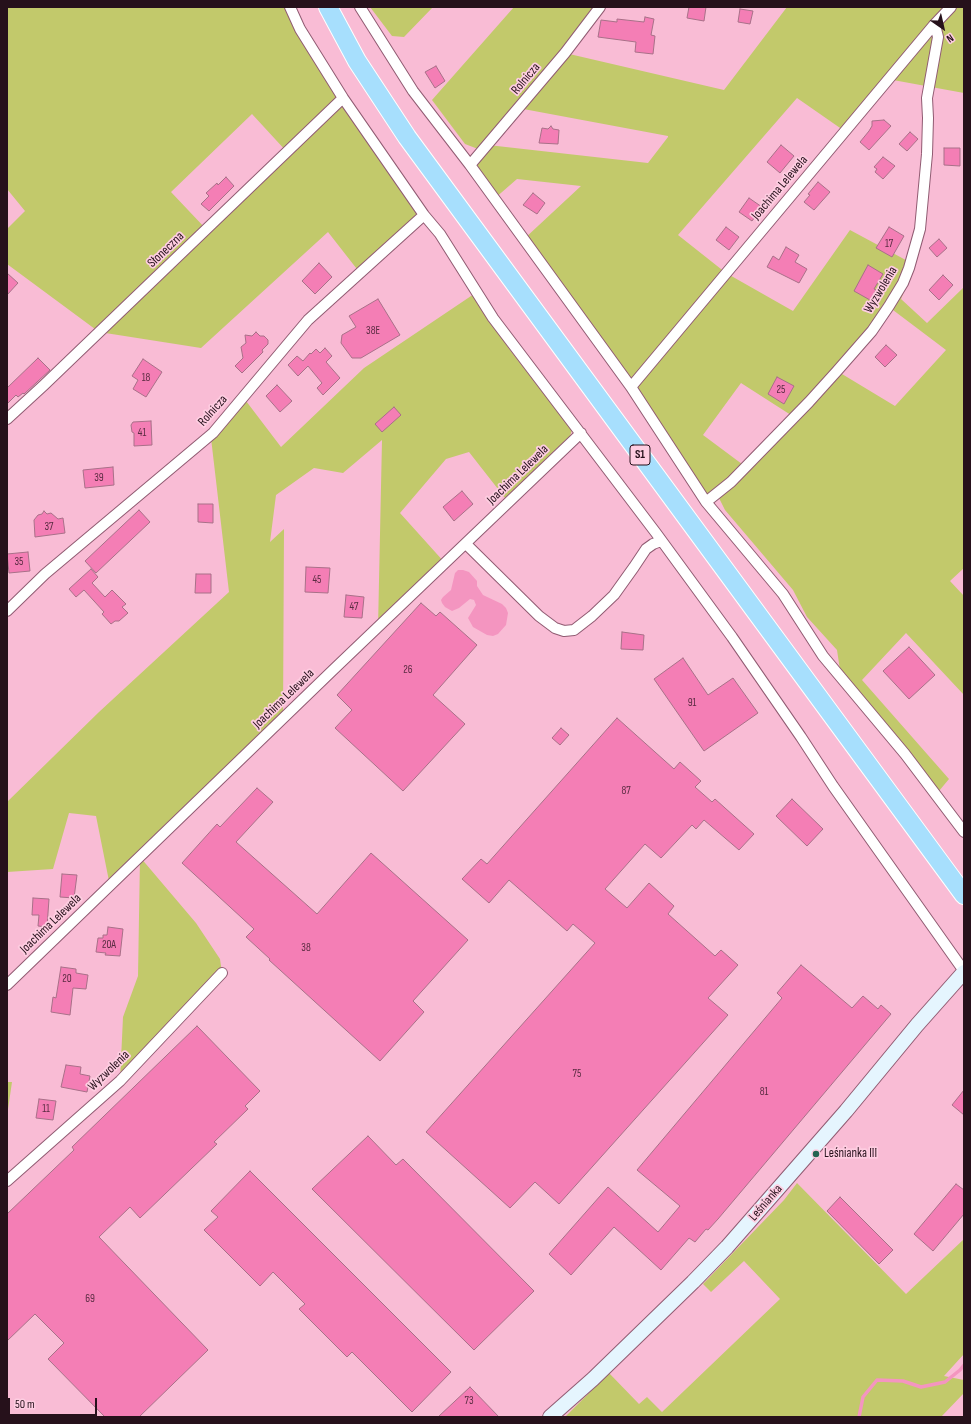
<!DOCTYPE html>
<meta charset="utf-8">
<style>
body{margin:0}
#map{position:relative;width:971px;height:1424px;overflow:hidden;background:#f9bcd5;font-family:"Sofia Sans Condensed",sans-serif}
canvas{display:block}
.frame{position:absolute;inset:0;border:8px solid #26111b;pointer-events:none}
.north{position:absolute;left:923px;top:8px;width:40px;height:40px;-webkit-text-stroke:3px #fecde1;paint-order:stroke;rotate:146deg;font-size:11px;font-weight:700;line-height:16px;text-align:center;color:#26111b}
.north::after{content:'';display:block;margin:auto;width:14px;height:18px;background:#26111b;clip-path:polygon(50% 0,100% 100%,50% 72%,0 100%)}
.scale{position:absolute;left:8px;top:1398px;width:89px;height:18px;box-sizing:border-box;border:2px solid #26111b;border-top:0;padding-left:5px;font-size:12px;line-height:14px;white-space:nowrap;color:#26111b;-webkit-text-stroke:3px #fecde1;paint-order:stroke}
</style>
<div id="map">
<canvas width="971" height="1424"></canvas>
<div class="frame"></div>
<div class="north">N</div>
<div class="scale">50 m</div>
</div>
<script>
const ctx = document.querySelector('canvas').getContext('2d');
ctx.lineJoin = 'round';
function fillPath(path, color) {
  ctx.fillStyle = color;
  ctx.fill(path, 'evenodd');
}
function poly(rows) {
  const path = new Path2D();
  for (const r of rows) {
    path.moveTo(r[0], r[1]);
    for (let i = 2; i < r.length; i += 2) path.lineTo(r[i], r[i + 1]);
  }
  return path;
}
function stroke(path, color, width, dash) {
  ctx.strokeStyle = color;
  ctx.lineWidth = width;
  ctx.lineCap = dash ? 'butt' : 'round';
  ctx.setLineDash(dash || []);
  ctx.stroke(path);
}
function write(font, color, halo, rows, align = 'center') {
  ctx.font = font + ' "Sofia Sans Condensed",sans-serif';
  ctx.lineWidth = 3.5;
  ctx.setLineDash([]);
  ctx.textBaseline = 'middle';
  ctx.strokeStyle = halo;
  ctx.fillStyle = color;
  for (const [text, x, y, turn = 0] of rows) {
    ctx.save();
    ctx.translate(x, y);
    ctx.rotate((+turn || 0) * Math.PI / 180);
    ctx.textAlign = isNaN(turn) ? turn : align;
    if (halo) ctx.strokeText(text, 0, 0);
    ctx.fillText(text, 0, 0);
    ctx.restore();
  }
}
fillPath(poly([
 [7,7,290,7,424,215,360,273,328,232,201,348,99,332,7,264,7,229,25,211,7,189],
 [252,114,287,152,206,229,171,192],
 [370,7,433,7,404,37,392,36],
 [514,7,600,7,565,53,724,90,787,7,964,7,964,93,893,80,843,130,797,98,678,235,726,273,793,311,850,230,915,265,901,299,927,323,964,287,964,568,950,581,964,596,964,695,906,633,862,680,949,779,939,791,840,670,837,650,807,617,793,590,725,510,719,498,706,502,524,239,581,186,517,179,494,199,470,165,478,149,465,144,432,100],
 [518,108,668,136,668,137,648,163,488,145],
 [889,307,946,350,895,406,837,371],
 [741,383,794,417,746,467,703,435],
 [477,292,511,342,507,346,572,430,570,436,505,498,469,452,446,459,400,513,445,563,378,628,382,440,343,473,314,468,276,495,270,542,284,529,283,719,140,857,196,923,220,959,222,973,120,1081,123,1017,138,976,140,857,110,886,96,816,69,813,53,869,7,872,7,802,99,712,229,592,211,438,243,397,281,447,364,368],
 [7,1082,12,1082,7,1116],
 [797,1183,906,1294,964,1239,964,1354,944,1376,964,1380,964,1393,941,1417,565,1417,609,1373,639,1404,647,1397,662,1412,780,1299,744,1261,711,1292,703,1284,784,1200]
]), '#c2c96b');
fillPath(poly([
 [458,570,463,570,469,572,477,581,477,586,483,595,502,604,506,608,508,613,506,625,498,634,493,636,487,635,473,627,468,618,476,605,474,600,470,599,459,608,452,611,445,607,442,603,441,600,443,597,451,590,455,573]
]), '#f495c0');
stroke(poly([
 [859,1417,863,1397,877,1380,903,1381,921,1387,945,1382,960,1370,964,1365]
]), '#f495c0', 3.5);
const building = poly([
 [689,7,706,7,704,21,687,18,689,7],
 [740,9,753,11,750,24,738,22,740,9],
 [645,17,654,19,651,35,655,36,653,54,635,52,636,42,598,37,601,20,617,22,617,19,644,22,645,17],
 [436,66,445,81,435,88,425,72,436,66],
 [884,120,891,126,869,150,860,142,869,131,872,126,872,121,884,120],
 [551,126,553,129,559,130,558,144,539,143,542,128,548,129,551,126],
 [910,132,918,139,907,151,899,144,910,132],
 [781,145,794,156,780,173,767,162,781,145],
 [944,148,960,148,960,166,944,165,944,148],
 [883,157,895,166,883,179,875,172,877,169,874,167,883,157],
 [226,177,234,186,209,211,201,204,209,196,206,193,217,183,218,185,226,177],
 [818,182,830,192,814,210,804,202,810,195,808,194,818,182],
 [533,193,545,203,537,214,523,205,533,193],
 [749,198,762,207,752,221,739,212,749,198],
 [726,227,739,237,729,250,716,240,726,227],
 [889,227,904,236,892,257,876,248,889,227],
 [939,239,947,248,937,257,929,248,939,239],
 [786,247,799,255,795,262,807,269,799,283,767,267,773,256,779,260,786,247],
 [319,263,332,277,315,294,302,281,319,263],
 [868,265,883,274,874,289,876,290,870,300,854,291,868,265],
 [7,273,18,283,7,295,7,273],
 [943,275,953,285,939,300,929,290,943,275],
 [378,299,400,335,361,358,352,358,341,343,342,335,356,327,349,316,378,299],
 [256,332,260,336,264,336,268,340,268,344,262,350,263,352,242,373,235,366,243,358,241,347,246,343,245,335,252,336,256,332],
 [886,345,897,355,885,367,875,357,886,345],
 [325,348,332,356,326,362,340,378,323,395,317,388,322,383,308,366,298,376,288,365,297,356,303,361,310,353,311,354,316,349,320,353,325,348],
 [38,358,50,370,24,394,23,393,18,397,16,395,7,404,7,388,38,358],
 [143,359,162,372,146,397,133,389,138,380,132,376,143,359],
 [777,377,794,386,784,404,768,394,777,377],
 [277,385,292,401,280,412,266,396,277,385],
 [394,407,401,415,382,432,375,424,394,407],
 [151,421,152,445,134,446,134,433,132,432,131,425,133,422,151,421],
 [113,467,114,485,85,488,83,470,113,467],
 [462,491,473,504,454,521,443,507,462,491],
 [198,504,213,504,213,523,198,522,198,504],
 [139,510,150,522,96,573,85,561,139,510],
 [44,511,47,514,51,513,58,519,63,518,65,533,35,537,34,520,38,515,42,514,44,511],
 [28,552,30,571,9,573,7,554,28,552],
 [306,567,330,568,328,593,305,592,306,567],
 [91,569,98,577,92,583,105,597,112,590,126,604,122,607,128,613,119,621,115,621,111,624,102,614,104,612,84,590,76,597,69,589,91,569],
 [196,574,211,574,211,593,195,593,196,574],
 [346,595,364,597,362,618,344,617,346,595],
 [421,603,436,616,440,612,477,645,433,695,465,724,403,791,335,728,352,710,337,695,421,603],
 [622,632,644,635,643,650,621,649,622,632],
 [909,647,935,675,909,699,883,671,909,647],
 [683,658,708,695,733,678,758,713,704,751,654,679,683,658],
 [617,718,674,769,680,762,701,781,695,787,712,802,715,799,754,834,739,850,704,820,696,829,692,825,661,858,645,844,605,889,627,908,649,883,674,906,668,914,715,956,721,950,738,965,708,998,728,1015,559,1204,535,1182,510,1208,426,1132,595,943,573,924,567,931,509,880,489,903,462,879,481,859,487,864,617,718],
 [561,728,569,735,560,745,552,738,561,728],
 [257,788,273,802,236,842,317,914,371,853,468,940,413,1001,424,1012,380,1061,269,960,270,959,246,937,254,929,182,863,217,824,220,827,257,788],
 [792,799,823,829,807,846,776,816,792,799],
 [62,874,77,875,74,898,60,897,62,874],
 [33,898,49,899,47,927,38,926,39,915,32,915,33,898],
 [108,927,123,929,120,956,105,955,106,953,96,952,98,938,103,938,103,935,107,935,108,927],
 [801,965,852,1008,863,996,878,1009,881,1005,891,1014,718,1219,708,1230,706,1229,695,1242,689,1238,661,1270,614,1227,571,1275,549,1254,608,1187,658,1232,680,1206,637,1170,782,998,777,993,801,965],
 [61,967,76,969,76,973,88,975,86,989,73,988,70,1015,51,1012,53,997,56,998,61,967],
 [197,1026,260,1091,245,1106,248,1109,214,1142,217,1144,140,1218,130,1207,99,1237,208,1350,139,1417,105,1417,48,1359,64,1343,35,1314,7,1341,7,1214,74,1150,72,1147,197,1026],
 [66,1065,81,1067,80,1074,90,1076,87,1092,61,1087,66,1065],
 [964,1090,964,1115,952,1105,964,1090],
 [39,1099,56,1101,53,1120,36,1118,39,1099],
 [368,1136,396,1165,403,1159,534,1291,474,1350,312,1189,368,1136],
 [250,1171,451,1372,412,1412,352,1352,347,1357,299,1309,305,1304,273,1272,260,1286,204,1230,218,1217,211,1211,250,1171],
 [956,1184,964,1190,964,1214,933,1251,914,1234,956,1184],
 [840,1197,893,1250,879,1264,827,1211,840,1197],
 [470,1387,499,1417,438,1417,470,1387]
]);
fillPath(building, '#f47eb5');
stroke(building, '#a87088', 1);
const street = poly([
 [290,7,300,29,343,98,424,215,440,234,493,318,656,533,732,637,801,737,833,786,964,971],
 [360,7,413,91,470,165,631,387,706,502,783,594,823,656,905,754,964,832],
 [470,165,565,53,600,7],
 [631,387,933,26,951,7],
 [7,419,44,385,343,98],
 [706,502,731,482,809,402,837,371,872,331,889,306,903,283,909,268,920,229,927,154,928,118,927,98,938,37,936,29,933,26],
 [466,544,539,616,555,628,564,631,574,630,592,616,614,595,634,567,646,549,653,544,661,541],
 [7,611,45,574,213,433,308,320,424,215],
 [7,985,333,670,581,433],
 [7,1181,120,1081,222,973]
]);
const secondary = poly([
 [550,1417,593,1379,693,1282,727,1247,846,1111,917,1025,964,972]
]);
const highway = poly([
 [328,7,357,61,407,137,964,895]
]);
stroke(street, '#905b72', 12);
stroke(secondary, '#905b72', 16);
stroke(highway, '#fff', 20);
stroke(street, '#fff', 10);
stroke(secondary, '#e5f5fe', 14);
stroke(highway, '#a7dffd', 18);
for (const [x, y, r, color] of [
 [816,1154,4,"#236452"]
]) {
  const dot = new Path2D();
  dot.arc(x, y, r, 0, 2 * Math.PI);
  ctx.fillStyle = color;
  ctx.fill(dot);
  stroke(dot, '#fecde1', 1.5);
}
write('11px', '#5a2c42', null, [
 ["17",889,244],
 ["38E",373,331],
 ["18",146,378],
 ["25",781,390],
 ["41",142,433],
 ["39",99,478],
 ["37",49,527],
 ["35",19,562],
 ["45",317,580],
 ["47",354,607],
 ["26",408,670],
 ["91",692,703],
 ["87",626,791],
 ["20A",109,945],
 ["38",306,948],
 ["20",67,979],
 ["75",577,1074],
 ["81",764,1092],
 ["11",46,1109],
 ["69",90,1299],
 ["73",469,1401]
]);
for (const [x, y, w] of [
 [640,455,20]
]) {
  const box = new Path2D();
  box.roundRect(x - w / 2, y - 10, w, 20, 3);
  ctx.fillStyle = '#fecde1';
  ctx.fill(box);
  stroke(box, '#26111b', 1);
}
write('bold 12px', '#26111b', null, [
 ["S1",640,455]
]);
write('13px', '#26111b', '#fecde1', [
 ["Rolnicza",526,79,-50],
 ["Joachima Lelewela",780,188,-50],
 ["Słoneczna",166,250,-44],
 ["Wyzwolenia",881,290,-59],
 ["Rolnicza",213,411,-48],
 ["Joachima Lelewela",518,475,-44],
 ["Joachima Lelewela",284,699,-44],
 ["Joachima Lelewela",51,924,-44],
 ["Wyzwolenia",109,1071,-44],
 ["Leśnianka",766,1203,-49]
]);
write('13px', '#26111b', '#fecde1', [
 ["Leśnianka III",824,1154]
], 'left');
</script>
